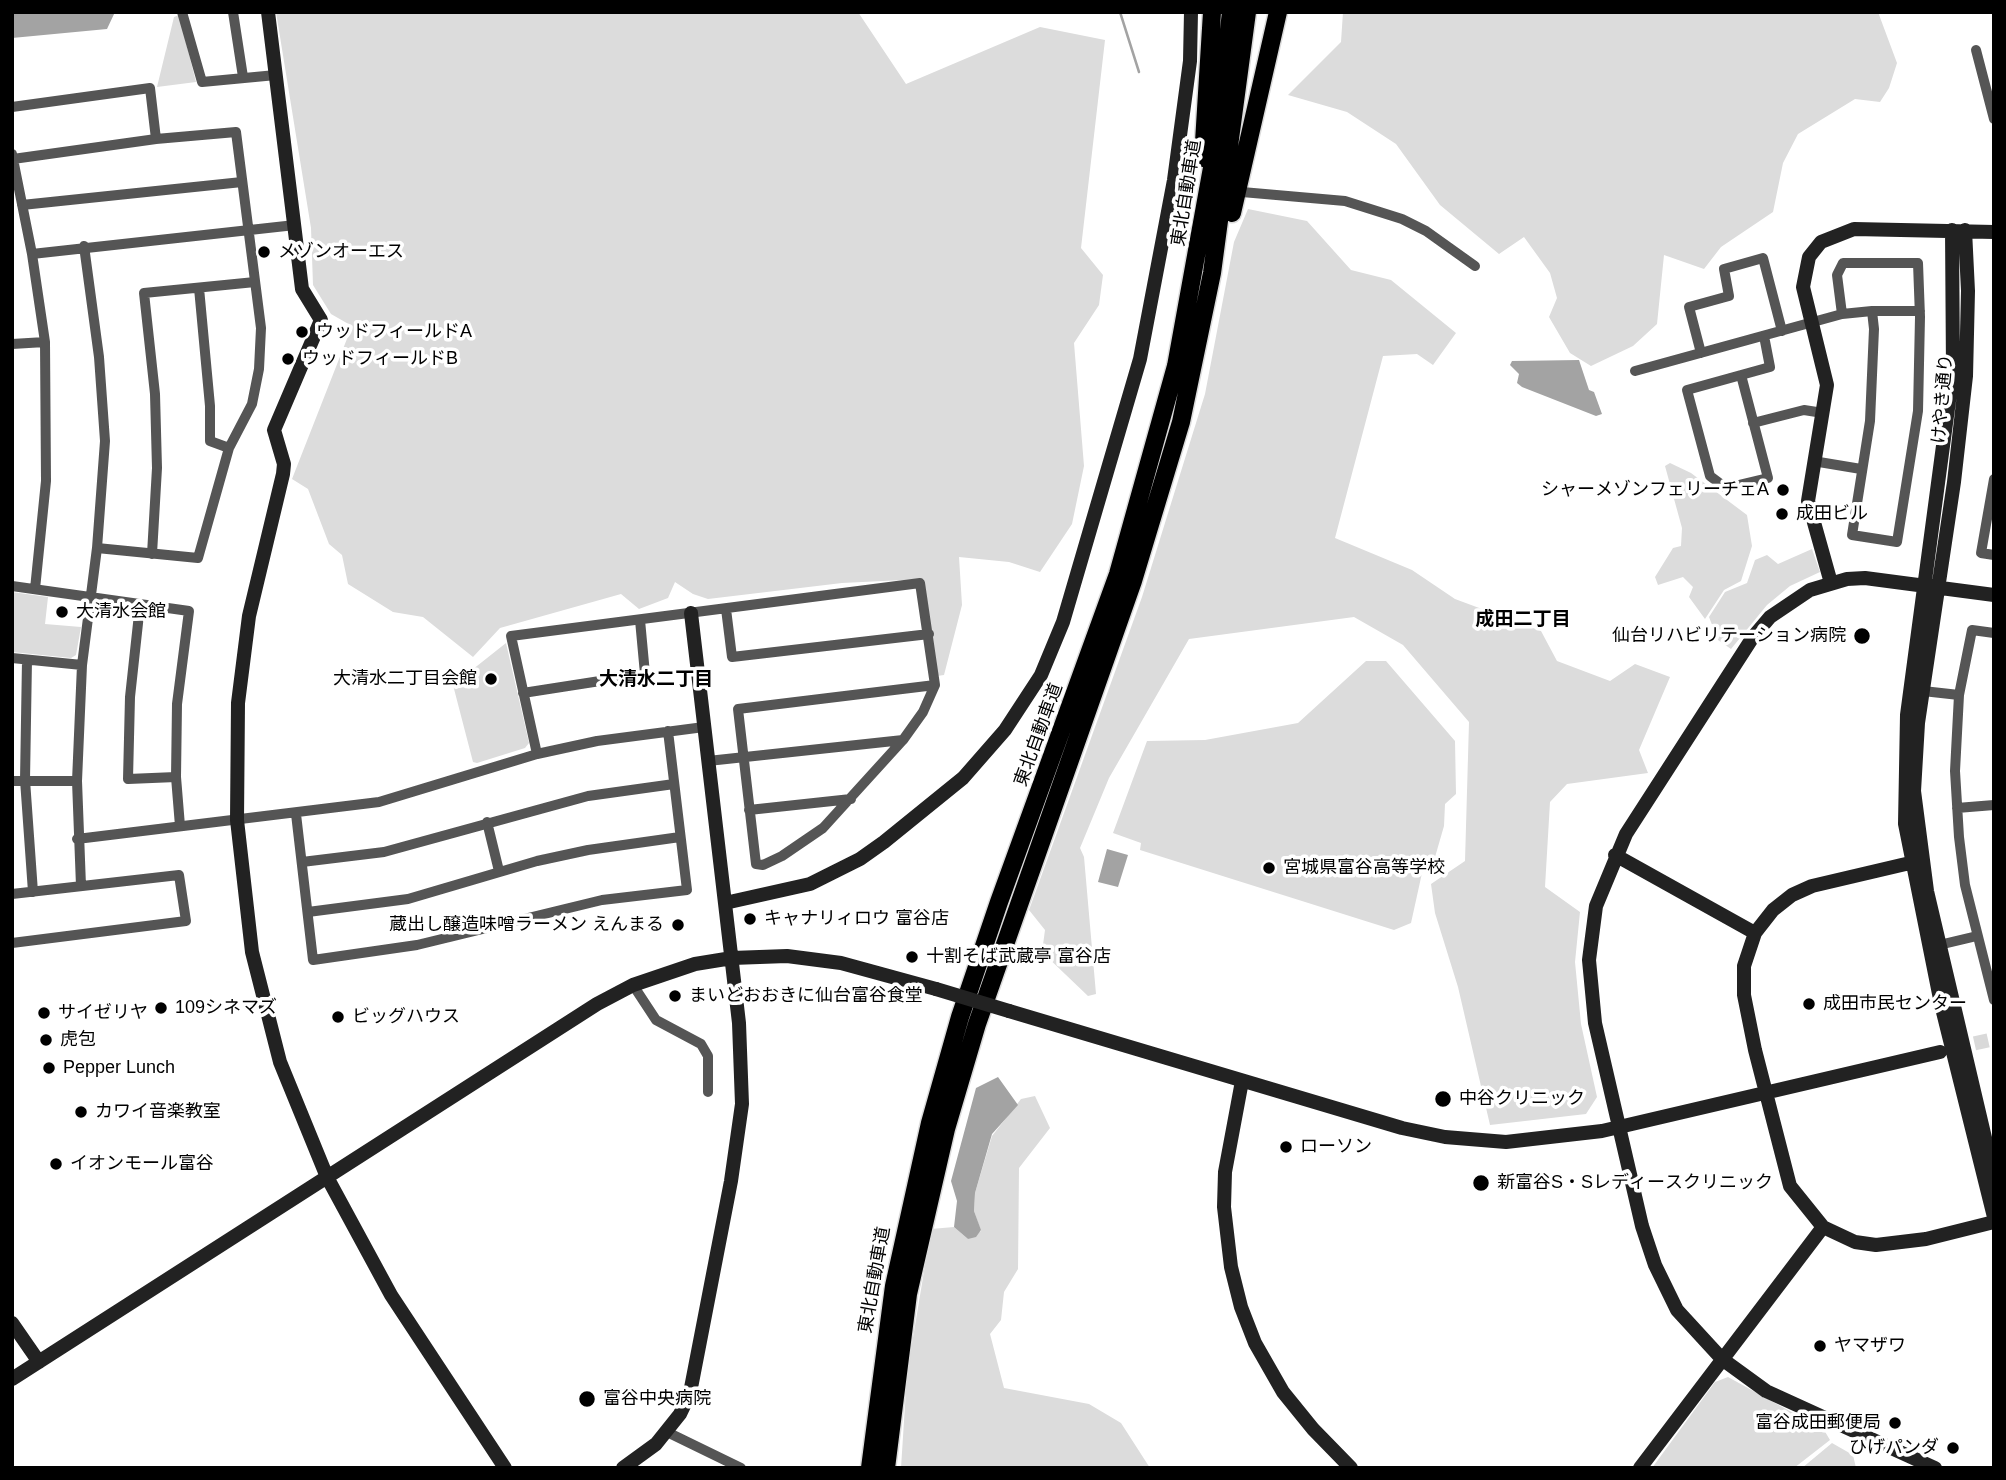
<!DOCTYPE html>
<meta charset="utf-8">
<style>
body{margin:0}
#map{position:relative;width:2006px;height:1480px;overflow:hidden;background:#fff;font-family:Helvetica,sans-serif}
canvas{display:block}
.frame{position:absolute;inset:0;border:14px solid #000;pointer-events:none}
</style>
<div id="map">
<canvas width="2006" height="1480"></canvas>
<div class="frame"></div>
</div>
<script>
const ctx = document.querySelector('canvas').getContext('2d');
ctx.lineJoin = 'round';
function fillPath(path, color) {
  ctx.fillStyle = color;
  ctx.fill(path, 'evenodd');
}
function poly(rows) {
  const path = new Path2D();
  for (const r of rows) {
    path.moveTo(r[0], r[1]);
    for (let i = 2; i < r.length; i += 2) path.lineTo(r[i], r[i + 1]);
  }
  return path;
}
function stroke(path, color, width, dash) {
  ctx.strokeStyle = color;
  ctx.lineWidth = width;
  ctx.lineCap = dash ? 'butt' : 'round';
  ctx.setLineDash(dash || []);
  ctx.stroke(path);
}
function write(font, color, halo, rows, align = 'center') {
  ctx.font = font + ' Helvetica,"Noto Sans JP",sans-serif';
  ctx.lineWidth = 7;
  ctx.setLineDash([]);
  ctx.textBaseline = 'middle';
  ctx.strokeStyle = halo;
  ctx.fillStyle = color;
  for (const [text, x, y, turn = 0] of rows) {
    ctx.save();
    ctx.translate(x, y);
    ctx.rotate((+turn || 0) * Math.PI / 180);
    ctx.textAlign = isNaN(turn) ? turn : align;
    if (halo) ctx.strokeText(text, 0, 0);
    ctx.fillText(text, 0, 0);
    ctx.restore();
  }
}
fillPath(poly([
 [276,12,858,12,906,84,1040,27,1105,40,1081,248,1103,275,1099,305,1074,343,1084,466,1072,524,1040,572,1009,562,959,557,962,605,944,675,937,676,924,579,842,583,708,599,693,594,675,582,668,598,639,609,621,594,500,628,473,657,423,617,393,612,348,584,342,555,329,544,308,489,292,479,352,326,331,314,313,285,311,228],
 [1343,12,1878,12,1897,63,1889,88,1880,102,1855,99,1798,134,1783,163,1773,212,1721,247,1704,269,1664,255,1657,324,1633,346,1591,366,1570,353,1549,317,1557,298,1550,273,1524,237,1499,254,1440,205,1396,144,1347,112,1288,95,1341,42],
 [179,15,196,82,157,87,174,17],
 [1248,209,1307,221,1351,270,1391,280,1456,333,1433,365,1417,354,1383,356,1335,538,1412,570,1455,599,1541,631,1557,661,1610,681,1635,664,1670,677,1639,750,1648,773,1567,784,1550,802,1545,887,1580,912,1575,962,1581,1024,1597,1097,1586,1114,1490,1125,1458,987,1435,913,1431,884,1465,861,1469,722,1403,645,1354,617,1189,639,1109,778,1080,848,1084,857,1096,994,1088,996,1042,952,1045,930,1029,910,1142,597,1205,394,1234,242],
 [1670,463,1691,473,1747,515,1752,546,1741,581,1724,590,1705,619,1689,597,1693,587,1683,577,1658,585,1655,577,1673,548,1681,546,1682,528,1665,466],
 [1812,549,1820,572,1790,586,1767,605,1731,649,1718,640,1709,617,1725,592,1747,583,1755,560,1767,555,1778,564],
 [12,592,48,597,45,624,81,627,76,655,71,658,12,652],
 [506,643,529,743,525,748,477,763,473,762,453,685],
 [1366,661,1386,661,1455,741,1456,794,1445,804,1444,826,1433,864,1422,873,1411,923,1394,930,1140,850,1141,843,1113,833,1147,741,1205,740,1298,723],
 [1035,1096,1050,1128,1019,1168,1018,1269,1004,1292,1001,1320,990,1334,1004,1388,1089,1404,1121,1423,1150,1468,901,1468,907,1374,931,1229,954,1227,968,1239,981,1231,974,1211,975,1193,992,1136,1021,1099],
 [1728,1377,1824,1430,1830,1440,1794,1468,1652,1468,1715,1382],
 [1832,1443,1853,1455,1856,1468,1802,1468]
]), '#dcdcdc');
fillPath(poly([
 [12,12,115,12,107,29,12,38],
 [1579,360,1589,390,1594,392,1602,414,1596,416,1522,387,1517,383,1519,374,1510,365,1512,361],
 [1107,849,1128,855,1118,887,1098,882],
 [998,1077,1018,1105,992,1134,975,1193,974,1211,981,1230,976,1237,968,1239,954,1227,957,1201,951,1181,976,1088]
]), '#a3a3a3');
stroke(poly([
 [1120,12,1139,72]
]), '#a3a3a3', 2.5);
stroke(poly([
 [1954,1048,1994,1039]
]), '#d9d9d9', 14, [14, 7]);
const highway = poly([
 [1203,158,1212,12],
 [1232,213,1278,12],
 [870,1468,894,1286,930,1123,960,1017,999,902,1118,574,1176,366,1215,151,1231,12],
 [886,1468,908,1294,946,1129,977,1024,1133,581,1181,422,1212,273,1247,12]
]);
stroke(highway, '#dbdbdb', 21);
stroke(poly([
 [182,12,202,82,276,75],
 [233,12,243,77],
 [1976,50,1994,119],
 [12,107,150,88,156,139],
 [12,154,32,254,45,342,46,481,35,589],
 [13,159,156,139,236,132,261,328,259,369,252,404,229,448,198,558,97,548],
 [1174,180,1190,184],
 [1242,192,1345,201,1402,219,1426,231,1475,266],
 [22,205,242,182],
 [32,254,295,225],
 [199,288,210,406,210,441,229,448],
 [1872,311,1920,311],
 [12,344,45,342],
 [1701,353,1689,307,1729,296,1724,269,1763,258,1782,331],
 [1635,371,1842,314,1837,275,1843,263,1918,263,1920,317,1918,411,1897,542,1852,535,1870,421,1874,329,1872,311,1842,314],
 [1741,375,1768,478,1726,488,1710,476,1687,390,1770,367,1764,336],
 [1753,423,1804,410,1823,413],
 [1813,461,1861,469],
 [1994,479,1981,553,1994,555],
 [152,554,157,468,155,394,144,293,255,282],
 [12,586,189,611,177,704,176,777,180,826],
 [140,605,130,697,128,779,176,777],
 [726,609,732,657,929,634],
 [12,658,82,665],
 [27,660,25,780,33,892],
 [1923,691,1959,695,1955,771,1959,837,1965,885,1994,1000],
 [523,693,645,674,640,620],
 [1959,695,1972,630,1994,633],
 [537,754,511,636,920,583,935,685,923,712,903,740,823,828,782,856,763,865,756,864,738,709,935,685],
 [708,761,903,740],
 [12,781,77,781],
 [1957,808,1994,805],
 [749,810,851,799],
 [296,814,313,960,417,945,602,900,687,890,668,731],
 [487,822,499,871],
 [77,839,379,802,537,754,597,741,704,727],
 [302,862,384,852,588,796,674,784],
 [81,886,77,781,82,665,97,548,105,441,99,357,84,246],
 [12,894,179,875,186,921,12,943],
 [308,912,408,899,537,861,588,850,680,837],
 [1939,945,1977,936],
 [633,985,656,1020,701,1044,708,1056,708,1092],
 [667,1432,741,1468]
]), '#555', 10);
stroke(poly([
 [268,12,302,289,321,320,274,430,284,464,283,474,249,616,238,703,237,820,252,952,280,1062,327,1177,391,1295,505,1468],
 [1952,230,1953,371,1907,715,1905,824,1941,1004,1994,1217],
 [1965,230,1968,291,1966,376,1954,482,1918,723,1914,791,1927,891,1994,1176],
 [1831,583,1808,501,1827,385,1803,287,1809,257,1821,242,1854,229,1994,232],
 [1615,855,1755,933],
 [1910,863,1812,886,1792,895,1773,910,1755,933,1744,966,1744,995,1755,1050,1790,1186,1823,1227,1855,1242,1876,1245,1926,1239,1994,1222],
 [725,903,810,884,860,859,884,842,963,778,1005,730,1041,675,1063,622,1140,359,1174,180,1190,61,1191,12],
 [1009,1011,1402,1128,1445,1137,1506,1142,1602,1131,1940,1052],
 [1242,1081,1225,1172,1224,1207,1231,1267,1241,1307,1255,1343,1283,1392,1313,1429,1351,1468],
 [12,1323,39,1362],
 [12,1379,597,1004,633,985,695,964,732,958,787,956,841,963,936,989],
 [623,1468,656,1444,680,1414,690,1393,731,1181,742,1104,739,1023,691,613],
 [1640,1468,1823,1227],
 [1935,1468,1766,1391,1722,1359,1677,1310,1655,1265,1642,1226,1595,1023,1589,960,1596,906,1626,834,1753,637,1770,617,1810,590,1847,579,1865,578,1994,595]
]), '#222', 14);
stroke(highway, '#000', 18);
stroke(poly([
 [936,989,1009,1011]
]), '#222', 14);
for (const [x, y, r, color] of [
 [264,252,7,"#000"],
 [302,332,7,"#000"],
 [288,359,7,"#000"],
 [1783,490,7,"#000"],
 [1782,514,7,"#000"],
 [62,612,7,"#000"],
 [1862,636,9,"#000"],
 [491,679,7,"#000"],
 [1269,868,7,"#000"],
 [750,919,7,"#000"],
 [678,925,7,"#000"],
 [912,957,7,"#000"],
 [675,996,7,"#000"],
 [1809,1004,7,"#000"],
 [161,1008,7,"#000"],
 [44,1013,7,"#000"],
 [338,1017,7,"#000"],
 [46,1040,7,"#000"],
 [49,1068,7,"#000"],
 [1443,1099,9,"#000"],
 [81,1112,7,"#000"],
 [1286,1147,7,"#000"],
 [56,1164,7,"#000"],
 [1481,1183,9,"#000"],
 [1820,1346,7,"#000"],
 [587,1399,9,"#000"],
 [1895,1423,7,"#000"],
 [1953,1448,7,"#000"]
]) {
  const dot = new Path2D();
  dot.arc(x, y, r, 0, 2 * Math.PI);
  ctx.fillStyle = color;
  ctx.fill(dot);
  stroke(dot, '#fff', 2.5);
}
write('18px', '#000', '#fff', [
 ["東北自動車道",1187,193,-81],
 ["けやき通り",1943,399,-85],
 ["東北自動車道",1039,735,-70],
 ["東北自動車道",875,1280,-80]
]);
write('18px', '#000', '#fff', [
 ["メゾンオーエス",278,252],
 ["ウッドフィールドA",316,332],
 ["ウッドフィールドB",302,359],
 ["シャーメゾンフェリーチェA",1769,490,"right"],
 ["成田ビル",1796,514],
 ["大清水会館",76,612],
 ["仙台リハビリテーション病院",1846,636,"right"],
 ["大清水二丁目会館",477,679,"right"],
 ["宮城県富谷高等学校",1283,868],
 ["キャナリィロウ 富谷店",764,919],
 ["蔵出し醸造味噌ラーメン えんまる",664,925,"right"],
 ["十割そば武蔵亭 富谷店",926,957],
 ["まいどおおきに仙台富谷食堂",689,996],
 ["成田市民センター",1823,1004],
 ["109シネマズ",175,1008],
 ["サイゼリヤ",58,1013],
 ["ビッグハウス",352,1017],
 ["虎包",60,1040],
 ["Pepper Lunch",63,1068],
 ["中谷クリニック",1459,1099],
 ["カワイ音楽教室",95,1112],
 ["ローソン",1300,1147],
 ["イオンモール富谷",70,1164],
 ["新富谷S・Sレディースクリニック",1497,1183],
 ["ヤマザワ",1834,1346],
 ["富谷中央病院",603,1399],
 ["富谷成田郵便局",1881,1423,"right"],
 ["ひげパンダ",1939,1448,"right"]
], 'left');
write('bold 19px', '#000', '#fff', [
 ["成田二丁目",1523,620],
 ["大清水二丁目",656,680]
]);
</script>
